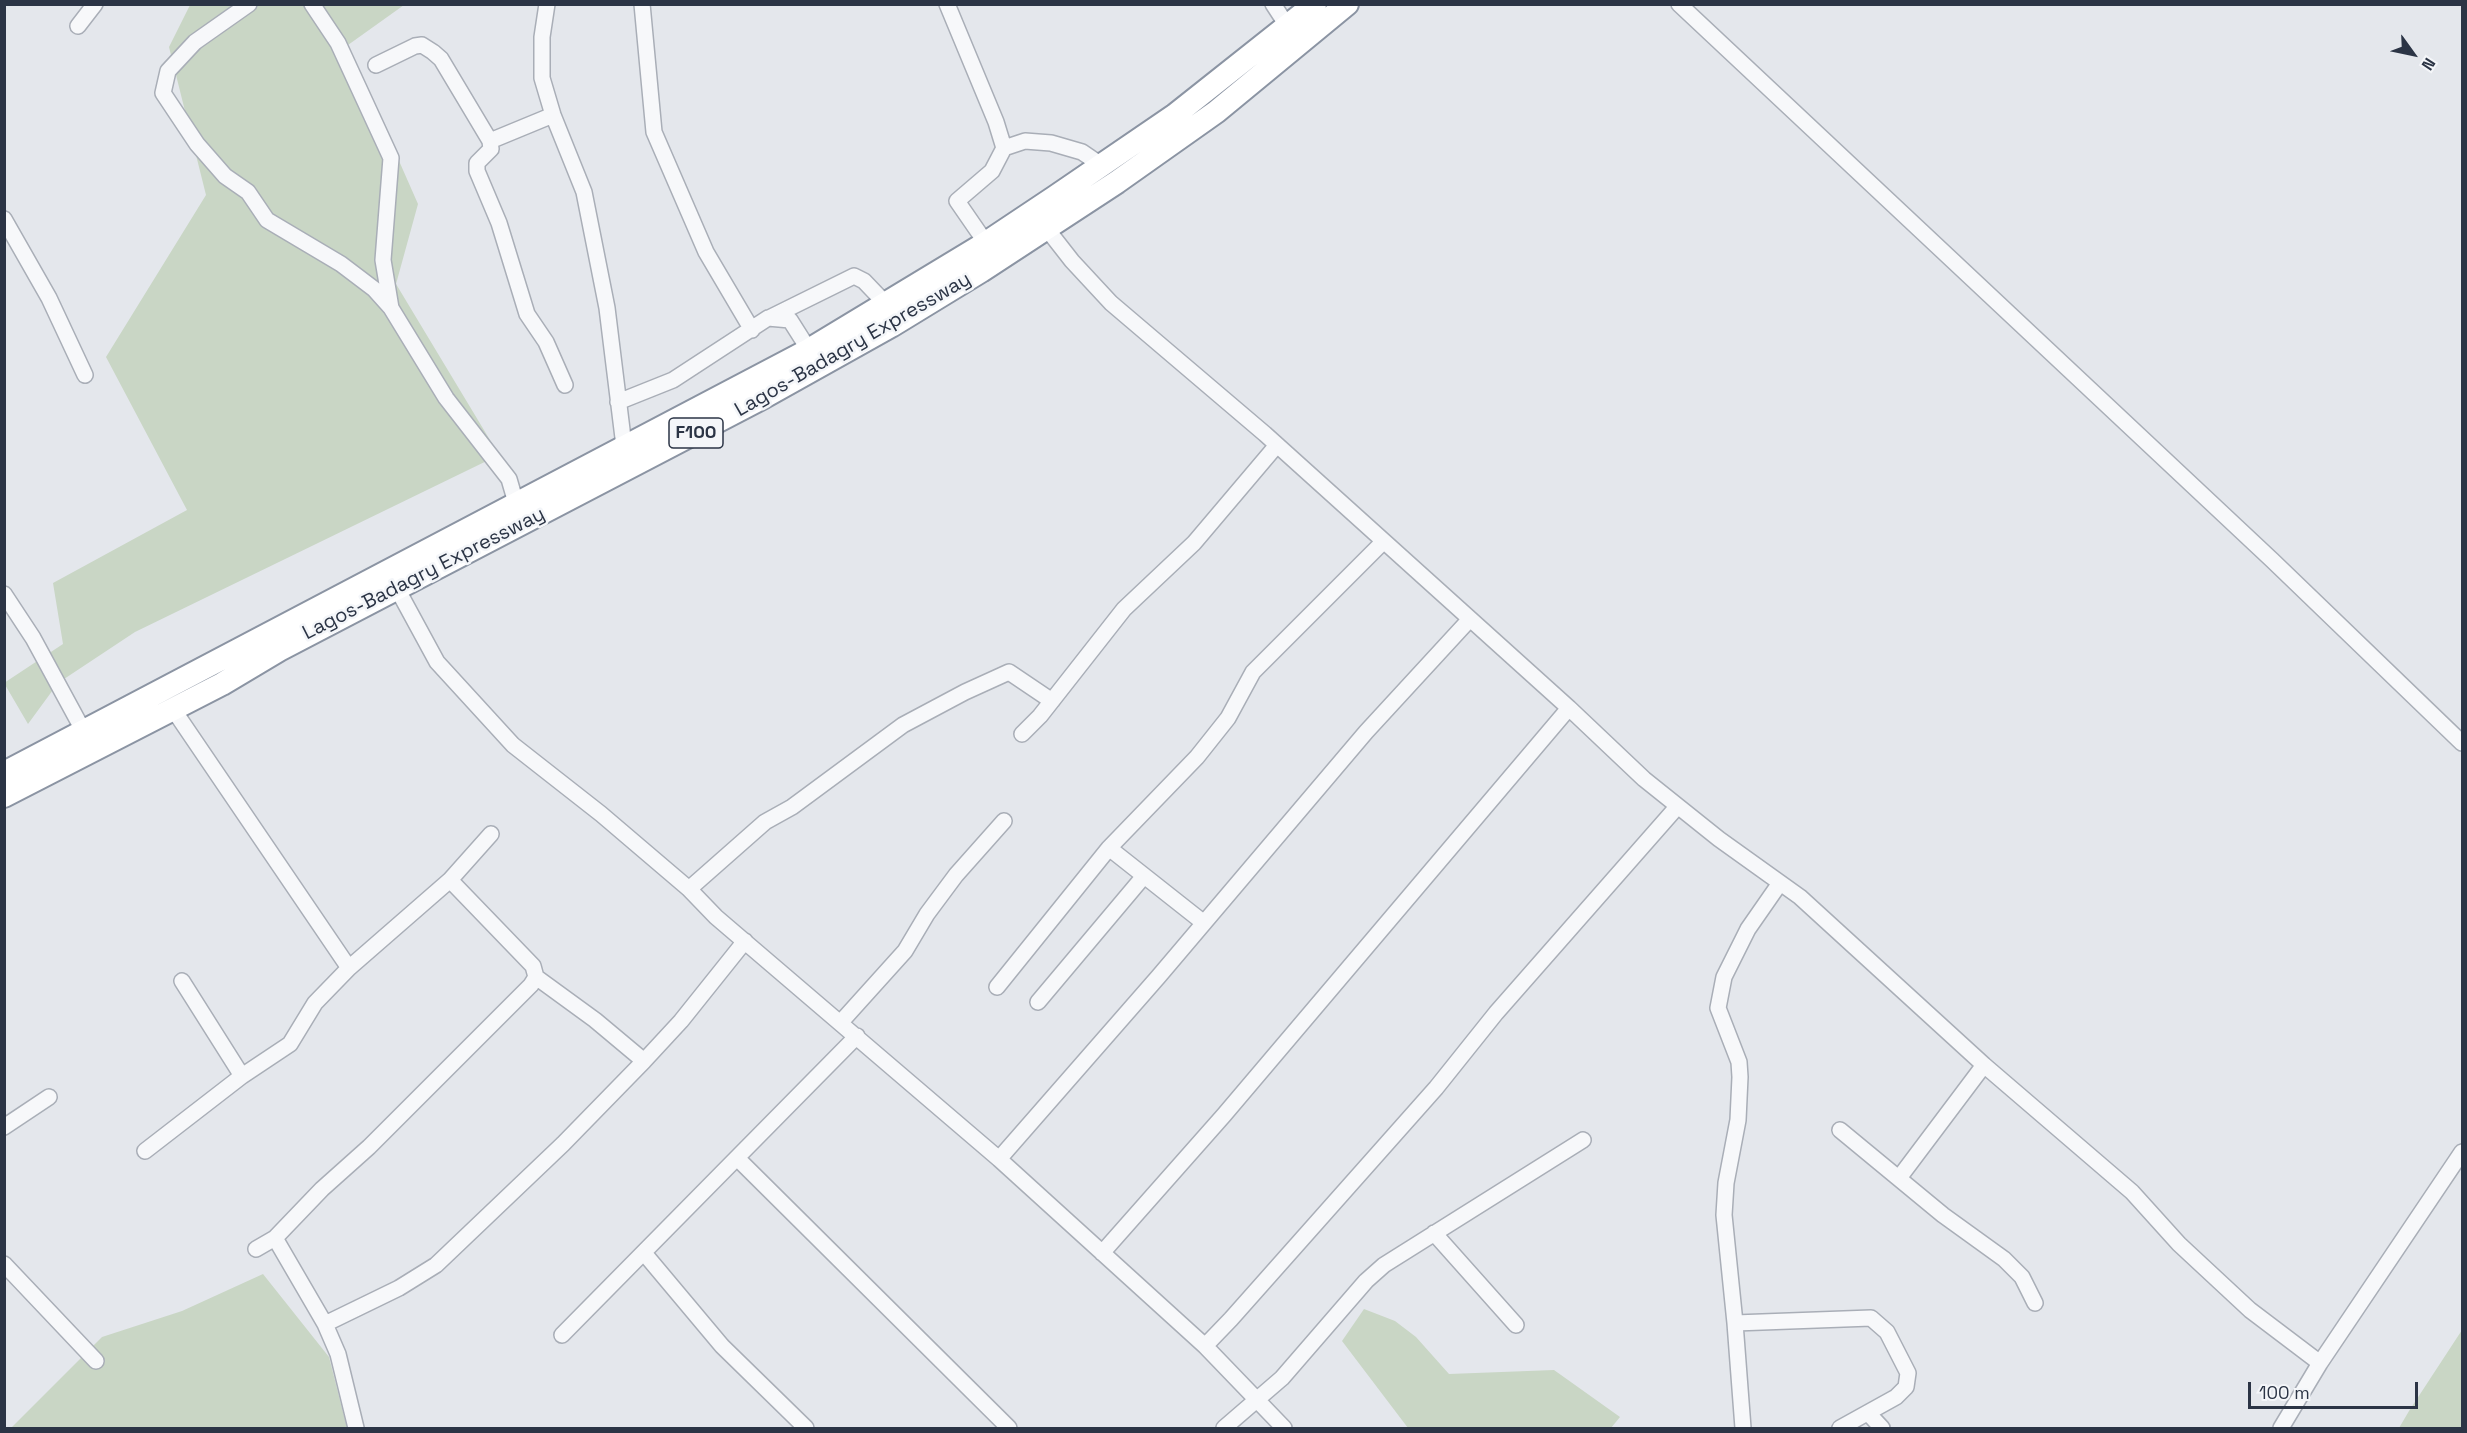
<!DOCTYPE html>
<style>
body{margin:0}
#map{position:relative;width:2467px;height:1433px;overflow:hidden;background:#e4e7ec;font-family:"Space Grotesk",sans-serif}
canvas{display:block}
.frame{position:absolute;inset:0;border:6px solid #2b3445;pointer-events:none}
.north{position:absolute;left:2383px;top:24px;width:60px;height:60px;-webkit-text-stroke:4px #f4f6f9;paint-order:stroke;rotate:123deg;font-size:16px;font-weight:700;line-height:24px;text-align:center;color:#2b3445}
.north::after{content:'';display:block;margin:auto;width:21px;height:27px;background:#2b3445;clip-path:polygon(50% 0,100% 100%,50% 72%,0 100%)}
.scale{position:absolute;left:2248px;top:1382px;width:170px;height:27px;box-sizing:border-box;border:3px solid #2b3445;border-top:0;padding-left:8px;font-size:18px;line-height:21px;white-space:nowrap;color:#2b3445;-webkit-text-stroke:4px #f4f6f9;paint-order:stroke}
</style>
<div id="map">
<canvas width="2467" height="1433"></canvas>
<div class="frame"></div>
<div class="north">N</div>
<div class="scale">100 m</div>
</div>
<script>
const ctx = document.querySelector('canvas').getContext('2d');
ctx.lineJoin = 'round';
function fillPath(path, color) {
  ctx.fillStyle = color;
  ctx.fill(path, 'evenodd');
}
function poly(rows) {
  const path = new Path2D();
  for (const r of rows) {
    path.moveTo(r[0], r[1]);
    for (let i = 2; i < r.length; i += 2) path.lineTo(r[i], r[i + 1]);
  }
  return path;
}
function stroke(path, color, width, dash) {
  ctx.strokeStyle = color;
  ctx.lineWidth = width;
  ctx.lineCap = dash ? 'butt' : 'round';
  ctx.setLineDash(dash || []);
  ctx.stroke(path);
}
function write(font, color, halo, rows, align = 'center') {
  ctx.font = font + ' "Space Grotesk",sans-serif';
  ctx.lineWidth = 5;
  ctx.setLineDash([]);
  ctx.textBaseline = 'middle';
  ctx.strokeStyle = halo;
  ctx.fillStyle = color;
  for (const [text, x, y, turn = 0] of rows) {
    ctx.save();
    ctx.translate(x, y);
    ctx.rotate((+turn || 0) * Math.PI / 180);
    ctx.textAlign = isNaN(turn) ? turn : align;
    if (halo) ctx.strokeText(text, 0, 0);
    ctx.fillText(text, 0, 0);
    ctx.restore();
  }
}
fillPath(poly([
 [190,5,404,5,348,45,418,204,396,284,499,455,135,632,58,683,28,724,4,683,63,644,53,583,187,510,106,357,206,195,169,47],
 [263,1274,329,1357,347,1428,11,1428,102,1337,182,1311],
 [1364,1309,1395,1321,1416,1337,1449,1374,1554,1370,1620,1417,1611,1428,1408,1428,1342,1341],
 [2462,1330,2462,1428,2399,1428,2409,1411]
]), '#c9d6c5');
const minor = poly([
 [249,4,195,42,168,71,163,93,197,144,225,176,248,192,267,220,341,264,374,289,391,308,446,398,509,479,516,503],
 [312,4,338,43,391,158,383,260,391,308],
 [547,4,542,37,542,78,553,115,584,192,607,308,624,446],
 [642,4,654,132,706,252,752,330],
 [947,4,996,122,1004,148,992,171,957,201,986,243],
 [1273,4,1288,27],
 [1679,4,2272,560,2462,743],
 [78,26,95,4],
 [376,65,415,46,422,45,433,52,441,59,490,141,491,149,477,163,477,171,499,223,527,314,546,342,565,385],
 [490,141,553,115],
 [1004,148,1025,141,1051,143,1082,152,1101,165],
 [4,219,49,298,85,375],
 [1047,229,1072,261,1111,303,1265,434,1569,708,1644,779,1719,839,1800,897,1984,1065,2132,1192,2179,1244,2250,1310,2320,1363],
 [769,318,854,276,864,281,886,304],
 [618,402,673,380,768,318,790,320,809,350],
 [393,581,437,662,513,745,601,814,689,889,716,917,999,1159,1205,1346,1284,1428],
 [4,594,33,638,84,732],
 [173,709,349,968],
 [1022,734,1040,716,1124,609,1194,543,1277,445],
 [689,889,765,822,792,807,903,725,965,692,1009,672,1052,701],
 [1204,923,1109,848,1197,757,1228,718,1253,672,1383,542],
 [536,977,595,1020,644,1061],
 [182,981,242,1076],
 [997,987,1109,848],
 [1038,1002,1144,876],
 [841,1022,905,951,927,914,956,875,1004,821],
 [4,1127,49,1097],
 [1840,1130,1943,1215,2004,1259,2022,1277,2035,1303],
 [145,1151,242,1076,290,1044,315,1003,349,968,450,880,491,834],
 [737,1158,1009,1428],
 [999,1159,1159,976,1366,732,1470,619],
 [1899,1178,1984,1065],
 [1434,1233,1516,1325],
 [275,1238,325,1324,338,1354,356,1428],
 [256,1249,275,1238,322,1189,369,1147,531,985,536,977,533,966,450,880],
 [644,1253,722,1346,806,1428],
 [1102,1253,1224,1115,1569,708],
 [4,1264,96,1361],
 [1735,1323,1871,1318,1887,1332,1908,1373,1906,1387,1896,1397,1840,1428],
 [325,1324,399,1288,436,1265,563,1144,644,1061,681,1021,745,941],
 [562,1335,857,1036],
 [1205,1346,1231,1319,1436,1088,1496,1013,1677,807],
 [1868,1413,1882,1428],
 [1224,1428,1282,1378,1366,1281,1384,1265,1583,1140],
 [1743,1428,1735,1323,1724,1215,1726,1183,1738,1120,1740,1077,1739,1062,1718,1008,1724,977,1748,929,1780,883],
 [2281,1428,2320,1363,2462,1152]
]);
const highway = poly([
 [4,773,809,350,986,243,1055,197,1175,115,1315,4],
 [4,796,222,684,279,650,764,397,891,326,981,271,1117,182,1216,112,1347,4]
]);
stroke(minor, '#a9aeb7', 18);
stroke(highway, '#8b94a3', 26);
stroke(minor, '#f7f8fa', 15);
stroke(highway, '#fff', 22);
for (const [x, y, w] of [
 [696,433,54]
]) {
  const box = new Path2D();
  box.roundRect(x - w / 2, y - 15, w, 30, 4.5);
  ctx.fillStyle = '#f4f6f9';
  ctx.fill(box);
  stroke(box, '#2b3445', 1.5);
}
write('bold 18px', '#2b3445', null, [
 ["F100",696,433]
]);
write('20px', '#2b3445', '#f4f6f9', [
 ["Lagos-Badagry Expressway",853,345,-30],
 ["Lagos-Badagry Expressway",424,574,-27]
]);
</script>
